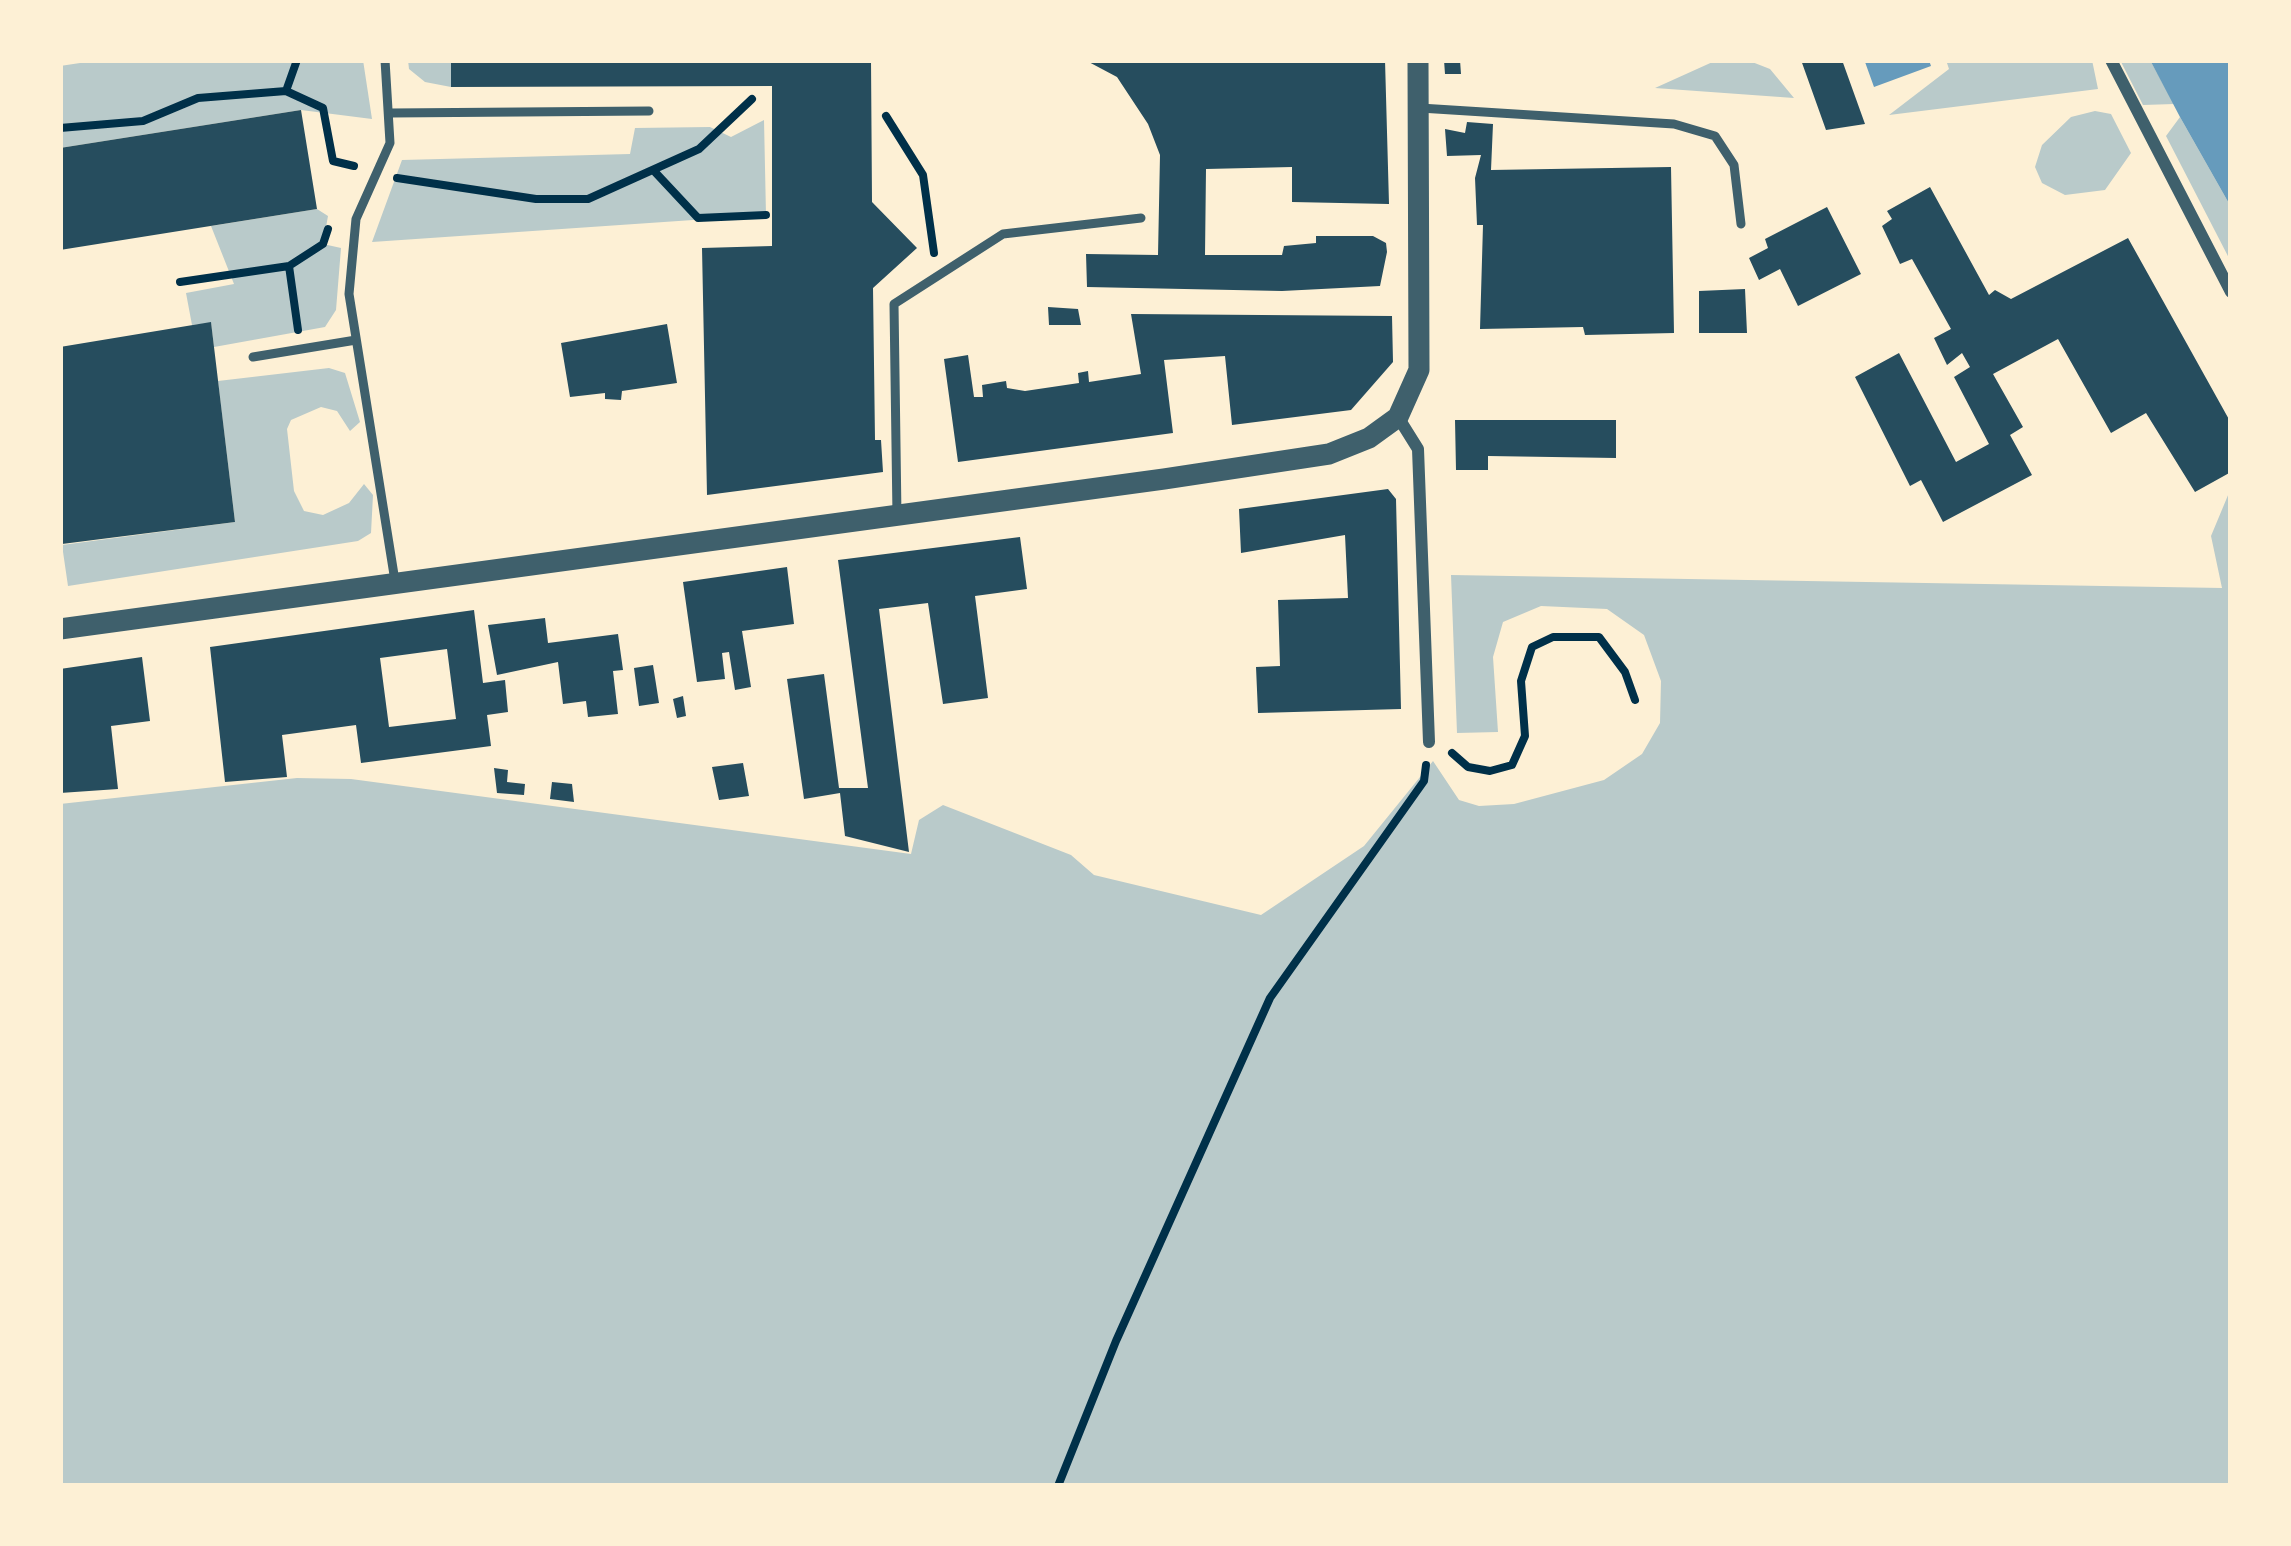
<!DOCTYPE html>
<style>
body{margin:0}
#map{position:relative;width:2291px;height:1546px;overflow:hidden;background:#fdf0d5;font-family:"Source Serif 4",serif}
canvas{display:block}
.frame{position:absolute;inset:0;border:63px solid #fdf0d5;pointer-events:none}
</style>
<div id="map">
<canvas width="2291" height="1546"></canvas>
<div class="frame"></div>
</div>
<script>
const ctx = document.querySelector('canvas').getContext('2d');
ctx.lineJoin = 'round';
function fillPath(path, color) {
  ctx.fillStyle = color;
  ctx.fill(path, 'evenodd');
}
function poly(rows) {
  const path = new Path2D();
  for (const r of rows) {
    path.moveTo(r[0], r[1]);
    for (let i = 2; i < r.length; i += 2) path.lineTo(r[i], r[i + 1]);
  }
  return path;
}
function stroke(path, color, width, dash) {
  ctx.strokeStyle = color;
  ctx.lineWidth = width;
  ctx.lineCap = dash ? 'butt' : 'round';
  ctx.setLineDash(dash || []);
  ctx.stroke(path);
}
fillPath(poly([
 [100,60,363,60,372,119,301,110,60,148,60,66],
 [408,60,451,60,451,87,425,82,409,69],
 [1717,60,1747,60,1770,69,1794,98,1655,88],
 [1946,60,2092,60,2098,89,1889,115,1949,69],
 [2120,60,2150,60,2174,104,2143,105],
 [2095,111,2111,114,2131,153,2105,190,2065,195,2042,183,2035,167,2042,145,2071,117],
 [2180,117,2231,207,2231,262,2166,136],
 [764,120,766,215,372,242,402,160,630,154,635,128,710,127,731,137],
 [317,209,328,216,323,244,341,248,336,310,325,327,214,347,211,323,192,325,186,293,234,284,211,226],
 [329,368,345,373,360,422,350,431,337,411,321,407,291,420,287,429,294,491,304,511,323,515,349,503,364,484,373,495,371,533,358,541,68,586,62,545,235,522,218,381],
 [2231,488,2231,1486,60,1486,60,804,297,778,351,779,911,854,919,820,943,805,1071,855,1094,875,1261,915,1364,846,1433,761,1459,800,1479,806,1514,804,1604,780,1642,754,1660,723,1661,681,1644,635,1607,609,1541,606,1503,622,1493,657,1498,732,1457,733,1451,575,2222,588,2211,536]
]), '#b9caca');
fillPath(poly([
 [1929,60,1931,66,1874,87,1865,62],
 [2150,60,2231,60,2231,207,2180,117]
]), '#669bbc');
fillPath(poly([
 [451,60,871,60,872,202,917,248,873,288,875,440,881,440,883,472,707,495,702,248,772,246,772,86,451,87],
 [1085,60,1385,60,1389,204,1292,202,1292,167,1206,169,1205,255,1282,255,1284,246,1316,243,1316,236,1373,236,1386,243,1387,252,1380,286,1282,291,1087,287,1086,254,1158,255,1160,155,1148,124,1117,77],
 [1444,60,1460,60,1461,74,1445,74],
 [1801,60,1842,60,1865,124,1826,130],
 [301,110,317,209,60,250,60,148],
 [1467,122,1493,124,1491,170,1671,167,1674,333,1585,335,1583,327,1480,329,1483,225,1477,225,1475,178,1481,155,1447,156,1445,129,1465,133],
 [1930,187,1989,295,1995,290,2011,299,2128,238,2231,423,2231,472,2195,492,2146,413,2111,433,2058,339,1993,374,2023,427,2010,435,2032,475,1943,522,1921,480,1910,486,1855,377,1899,353,1956,462,1989,444,1954,377,1970,367,1962,353,1947,365,1934,338,1951,329,1912,259,1900,264,1882,226,1892,219,1887,211],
 [1827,207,1861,274,1798,306,1780,269,1759,280,1749,258,1768,248,1765,239],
 [1745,289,1747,333,1699,333,1699,291],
 [1048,307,1078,309,1081,325,1049,325],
 [1131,314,1392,316,1393,362,1351,410,1232,425,1225,356,1164,360,1173,433,958,462,944,359,968,355,974,397,983,397,982,385,1006,381,1007,388,1025,391,1079,383,1078,373,1088,371,1089,382,1141,374],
 [211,322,235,522,62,544,60,347],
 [667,324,677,383,622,391,621,400,605,399,605,393,570,397,561,343],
 [1455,420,1616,420,1616,458,1488,456,1488,470,1456,470],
 [1388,489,1396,499,1401,709,1258,713,1256,667,1280,666,1278,600,1348,598,1345,535,1241,553,1239,509],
 [1020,537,1027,589,975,596,988,698,943,704,928,603,879,609,909,852,845,836,840,793,804,799,787,679,824,674,839,788,868,788,838,560],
 [787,567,794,624,742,631,751,687,735,690,729,652,722,653,725,679,697,682,683,582],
 [474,610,483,683,505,680,508,712,487,715,491,746,361,763,356,725,282,735,287,777,225,782,210,647],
 [447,649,456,719,389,727,380,658],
 [545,618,548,643,618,634,623,670,613,671,618,714,588,717,586,701,563,704,558,662,497,675,488,625],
 [142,657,150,721,111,726,118,789,60,793,60,669],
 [653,665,659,703,639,706,634,668],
 [683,696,686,716,677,718,673,699],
 [743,763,749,796,719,800,712,767],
 [494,768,508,770,507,782,525,784,524,795,497,793],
 [552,782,572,784,574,802,550,799]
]), '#264d5e');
stroke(poly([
 [286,91,297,60],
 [886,116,923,175,934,253],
 [60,128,143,121,198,98,286,91,323,108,333,161,354,166],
 [655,172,698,218,766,215],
 [397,178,536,199,588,199,699,149,752,99],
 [289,266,298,330],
 [180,282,289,266,323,244,328,229],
 [1452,753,1468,767,1490,771,1512,765,1525,736,1521,681,1532,647,1553,637,1599,637,1625,672,1635,700],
 [1058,1486,1116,1341,1270,998,1424,781,1426,765]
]), '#003049', 8);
stroke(poly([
 [385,60,390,143,356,219,349,294,395,581],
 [1420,108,1674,124,1715,136,1734,165,1741,224],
 [391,113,649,111],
 [253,357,356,340],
 [897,516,894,304,1003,234,1141,218]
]), '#3f606c', 9);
stroke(poly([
 [2111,60,2231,292],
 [1398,417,1418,449,1429,742]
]), '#3f606c', 12);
stroke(poly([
 [60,629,1164,479,1329,454,1369,438,1398,417,1419,370,1418,60]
]), '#3f606c', 21);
</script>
